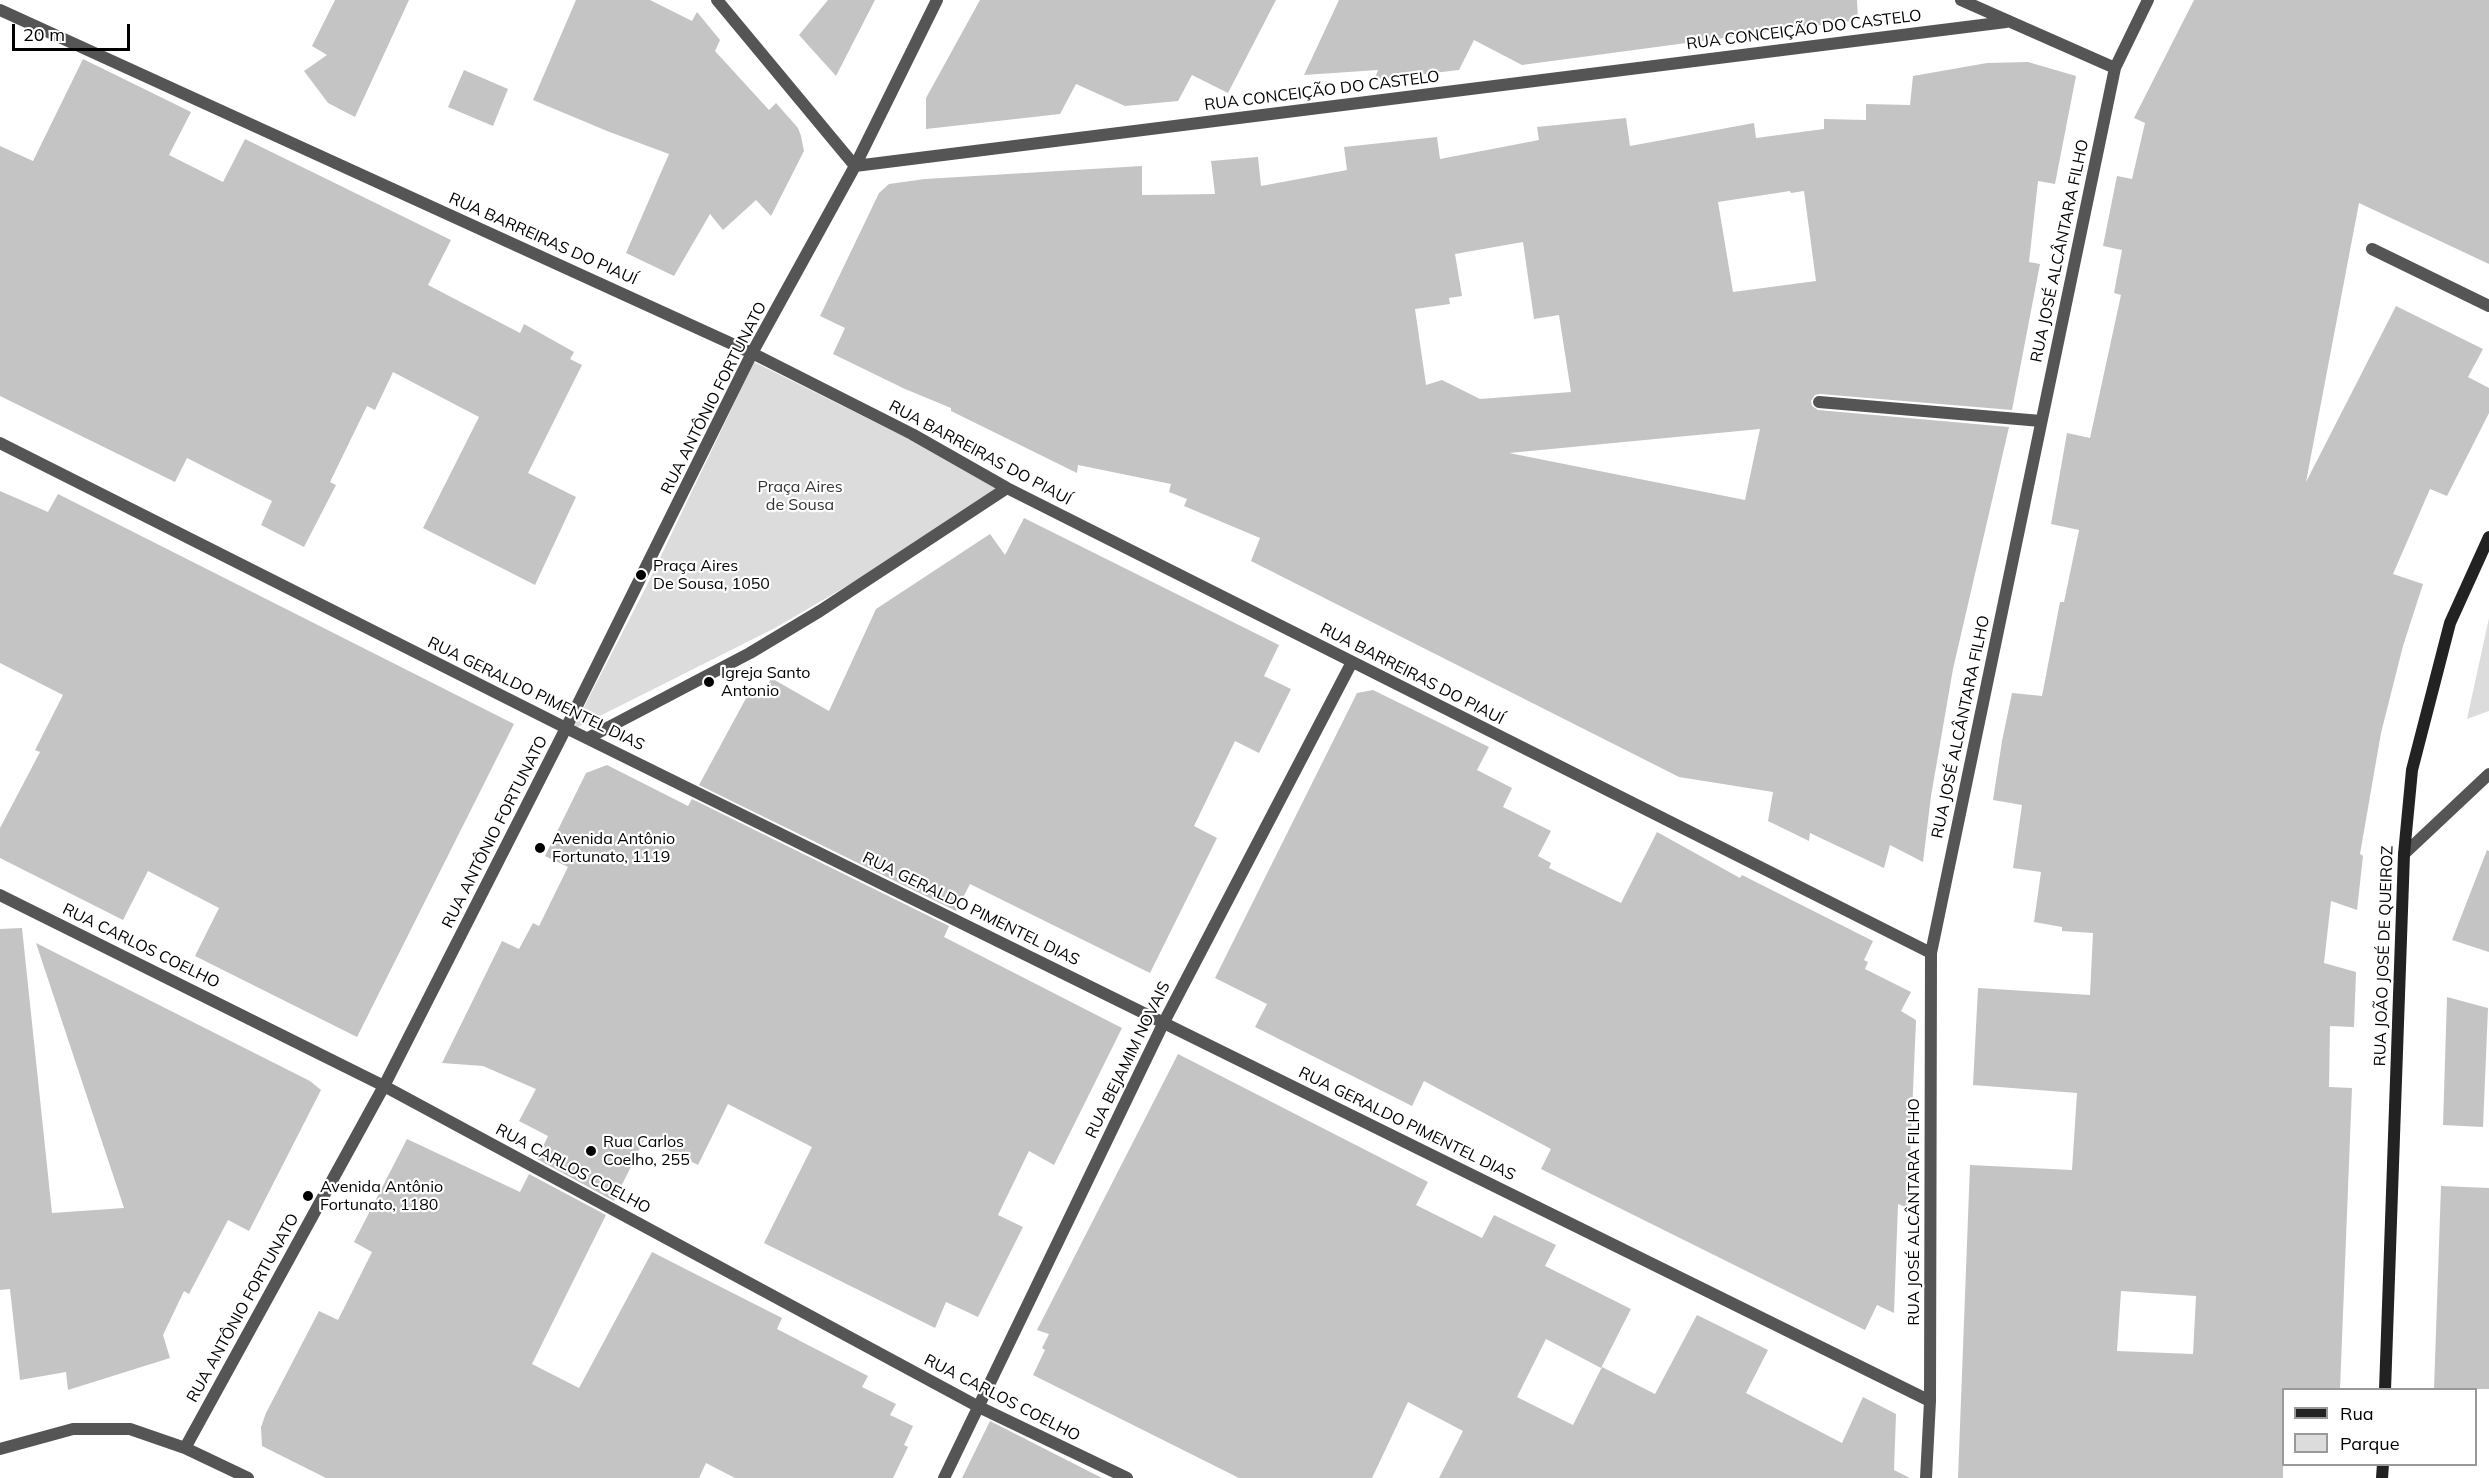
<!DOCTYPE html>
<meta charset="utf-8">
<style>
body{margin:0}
#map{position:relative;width:2489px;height:1478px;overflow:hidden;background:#fff;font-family:Mulish,sans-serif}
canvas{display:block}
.legend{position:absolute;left:2282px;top:1388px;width:195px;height:78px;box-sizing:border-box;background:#fff;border:2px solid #999;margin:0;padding:8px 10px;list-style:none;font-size:18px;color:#000}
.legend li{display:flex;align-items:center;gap:12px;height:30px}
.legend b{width:30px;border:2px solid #999}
.scale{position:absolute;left:12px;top:24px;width:118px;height:27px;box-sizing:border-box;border:3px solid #000;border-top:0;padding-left:8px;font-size:18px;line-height:21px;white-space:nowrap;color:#000;-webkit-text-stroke:4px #fff;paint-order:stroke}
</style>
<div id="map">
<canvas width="2489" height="1478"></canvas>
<ul class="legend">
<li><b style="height:8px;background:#222"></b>Rua</li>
<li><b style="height:16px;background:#dcdcdc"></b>Parque</li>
</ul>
<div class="scale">20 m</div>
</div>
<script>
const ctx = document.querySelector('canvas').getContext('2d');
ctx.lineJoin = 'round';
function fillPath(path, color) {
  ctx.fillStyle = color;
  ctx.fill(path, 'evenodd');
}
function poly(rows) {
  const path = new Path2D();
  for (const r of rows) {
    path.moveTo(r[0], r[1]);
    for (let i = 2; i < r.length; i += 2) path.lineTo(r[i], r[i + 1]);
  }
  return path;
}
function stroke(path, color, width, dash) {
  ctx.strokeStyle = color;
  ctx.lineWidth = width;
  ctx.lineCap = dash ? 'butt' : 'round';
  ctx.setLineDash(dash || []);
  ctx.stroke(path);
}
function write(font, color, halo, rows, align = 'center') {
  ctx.font = font + ' Mulish,sans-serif';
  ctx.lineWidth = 4.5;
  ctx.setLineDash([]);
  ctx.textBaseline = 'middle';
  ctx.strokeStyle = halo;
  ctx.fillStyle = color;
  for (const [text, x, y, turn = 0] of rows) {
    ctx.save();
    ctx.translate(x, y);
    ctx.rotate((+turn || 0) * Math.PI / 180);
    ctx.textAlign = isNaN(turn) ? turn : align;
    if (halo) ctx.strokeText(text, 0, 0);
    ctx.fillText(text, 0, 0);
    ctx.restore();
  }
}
fillPath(poly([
 [754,362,899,434,1015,488,775,628,572,730,646,587],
 [2489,618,2489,711,2467,719]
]), '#dcdcdc');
fillPath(poly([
 [335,0,409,0,355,117,328,103,304,71,327,55,312,46],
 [576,0,650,0,692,21,697,12,720,40,715,51,769,110,776,103,798,128,801,136,804,151,771,216,756,200,723,230,710,214,674,276,626,253,669,154,607,131,533,100],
 [828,0,875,0,836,76,799,35],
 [980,0,1276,0,1228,93,1192,75,1178,101,1125,106,1076,84,1060,114,926,129,926,98],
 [1339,0,1857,0,1858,20,1522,65,1474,40,1459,70,1374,80,1378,70,1304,75],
 [2194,0,2489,0,2489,264,2359,203,2306,482,2396,306,2483,349,2468,377,2489,388,2489,413,2447,496,2430,489,2393,574,2423,584,2403,646,2381,733,2360,854,2363,856,2357,910,2331,901,2324,963,2356,972,2354,1027,2330,1026,2329,1087,2352,1088,2340,1389,2283,1389,2283,1478,1958,1478,1970,1165,2072,1170,2077,1093,1973,1085,1978,988,2090,995,2093,933,2062,931,2062,927,2034,922,2041,872,2013,868,2022,805,1993,800,2002,741,2012,693,2042,696,2060,602,2064,602,2079,530,2051,524,2067,433,2090,438,2121,295,2114,293,2122,250,2103,246,2117,176,2132,179,2145,123,2134,118],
 [2121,1291,2196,1296,2193,1354,2117,1351],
 [83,59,191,112,169,155,223,182,245,139,451,240,428,285,520,333,524,324,574,352,570,359,582,365,528,473,576,497,535,585,423,528,479,417,393,372,375,410,367,406,330,482,336,485,304,547,261,525,272,501,187,458,175,482,0,396,0,146,33,161],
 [2028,62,2076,76,2055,184,2038,181,2029,262,2040,264,2012,410,1820,394,1815,395,1811,401,1812,406,1818,410,2009,427,1953,669,1931,796,1923,862,1890,845,1884,868,1810,833,1809,841,1768,821,1773,792,1679,777,1251,561,1260,538,1184,506,1187,499,1169,492,1171,484,1078,465,1077,473,951,411,951,408,905,389,833,354,845,328,820,316,879,193,889,184,925,179,1142,166,1142,195,1215,194,1211,161,1258,157,1261,186,1347,170,1344,147,1437,137,1440,159,1539,140,1537,127,1626,118,1630,146,1754,123,1756,138,1824,129,1824,119,1866,120,1866,104,1910,105,1913,76,1987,63],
 [1790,191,1791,193,1804,191,1816,281,1733,292,1718,202],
 [1523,242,1534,319,1559,315,1571,392,1480,399,1442,380,1426,385,1415,309,1450,304,1449,298,1462,296,1455,254],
 [1760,429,1745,500,1509,453],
 [464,70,508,89,493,126,448,107],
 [0,491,48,512,58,494,514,724,357,1037,195,956,219,908,148,871,123,920,0,858,0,828,40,752,35,750,63,695,0,663],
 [1024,518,1279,645,1264,676,1291,689,1259,753,1235,741,1194,826,1217,838,1150,973,970,884,956,911,699,785,751,689,763,697,771,678,829,711,876,609,990,534,1005,555],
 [1373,690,1489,747,1477,770,1512,788,1503,807,1551,831,1538,856,1551,863,1549,868,1621,903,1657,832,1740,878,1742,875,1873,941,1864,960,1868,962,1865,969,1911,992,1901,1011,1916,1020,1908,1208,1898,1204,1894,1313,1877,1305,1865,1330,1541,1169,1551,1149,1424,1081,1412,1106,1255,1027,1267,1004,1215,978,1357,693],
 [607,765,688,806,692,799,949,926,944,937,1122,1028,1054,1165,1029,1151,998,1215,1023,1227,978,1317,946,1302,935,1328,764,1243,812,1147,728,1104,698,1165,645,1138,614,1201,537,1159,548,1136,519,1121,536,1089,483,1066,442,1063,502,941,519,949,533,923,539,926,568,867,545,856,586,773],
 [2487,850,2489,851,2489,952,2452,940],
 [22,928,52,1213,124,1208,36,943,310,1081,321,1090,249,1231,228,1220,189,1294,184,1291,163,1335,170,1358,68,1390,66,1372,20,1380,10,1289,0,1290,0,929],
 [2447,997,2488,1008,2483,1127,2443,1125],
 [1178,1054,1428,1182,1416,1205,1482,1238,1494,1215,1556,1245,1545,1266,1631,1309,1601,1368,1546,1339,1517,1397,1573,1425,1602,1367,1655,1394,1697,1315,1768,1350,1746,1393,1842,1443,1863,1397,1896,1414,1894,1470,1910,1478,1439,1478,1463,1431,1408,1402,1372,1478,1239,1478,1033,1375,1045,1350,1042,1348,1049,1334,1037,1330],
 [407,1139,520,1192,529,1174,606,1215,532,1364,579,1388,652,1252,782,1318,777,1329,868,1376,862,1387,896,1404,890,1415,913,1426,904,1445,908,1447,893,1478,735,1478,706,1463,699,1478,326,1478,262,1446,261,1427,266,1413,319,1311,338,1320,372,1252,354,1242],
 [2441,1186,2489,1188,2489,1389,2434,1389],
 [990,1421,1102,1478,962,1478]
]), '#c4c4c4');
stroke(poly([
 [717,0,855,166,2006,22],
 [1961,0,2115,68],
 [0,10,752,353,912,434,1007,488,1931,953],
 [2372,249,2489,306],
 [1819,402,2041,421],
 [0,443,566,728,1930,1401],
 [588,738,750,653,820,611,1007,488],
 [2404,854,2489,774],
 [0,895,384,1086,979,1407,1127,1478],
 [185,1448,384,1086,566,728,752,353,855,166,937,0],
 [0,1449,73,1429,130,1429,185,1448,248,1478],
 [944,1478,1164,1022,1352,662],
 [1926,1478,1930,1401,1931,953,2115,68,2148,0]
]), '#555', 12);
stroke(poly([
 [2385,1390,2404,854,2412,770,2450,623,2489,537],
 [2382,1478,2383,1464]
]), '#222', 12);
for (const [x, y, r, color] of [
 [641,575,6,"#000"],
 [709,682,6,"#000"],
 [540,848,6,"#000"],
 [591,1151,6,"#000"],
 [308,1196,6,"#000"]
]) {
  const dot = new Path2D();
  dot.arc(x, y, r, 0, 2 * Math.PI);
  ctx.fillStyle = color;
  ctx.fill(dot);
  stroke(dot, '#fff', 2);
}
write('16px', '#000', '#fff', [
 ["RUA CONCEIÇÃO DO CASTELO",1804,30,-7],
 ["RUA CONCEIÇÃO DO CASTELO",1322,91,-7],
 ["RUA BARREIRAS DO PIAUÍ",543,239,24],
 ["RUA JOSÉ ALCÂNTARA FILHO",2060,251,-78],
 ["RUA ANTÔNIO FORTUNATO",714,398,-63],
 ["RUA BARREIRAS DO PIAUÍ",980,453,28],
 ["RUA BARREIRAS DO PIAUÍ",1412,674,27],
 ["RUA GERALDO PIMENTEL DIAS",536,694,26],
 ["RUA JOSÉ ALCÂNTARA FILHO",1961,727,-78],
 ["RUA ANTÔNIO FORTUNATO",495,832,-63],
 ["RUA GERALDO PIMENTEL DIAS",971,909,26],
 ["RUA CARLOS COELHO",141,946,26],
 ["RUA JOÃO JOSÉ DE QUEIROZ",2384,956,-88],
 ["RUA BEJAMIM NOVAIS",1128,1060,-64],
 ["RUA GERALDO PIMENTEL DIAS",1407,1124,26],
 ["RUA CARLOS COELHO",573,1169,28],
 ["RUA JOSÉ ALCÂNTARA FILHO",1914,1212,-90],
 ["RUA ANTÔNIO FORTUNATO",243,1308,-61],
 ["RUA CARLOS COELHO",1002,1398,27]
]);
write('16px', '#333', '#fff', [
 ["Praça Aires",800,487],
 ["de Sousa",800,505]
]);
write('16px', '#000', '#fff', [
 ["Praça Aires",653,566],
 ["De Sousa, 1050",653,584],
 ["Igreja Santo",721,673],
 ["Antonio",721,691],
 ["Avenida Antônio",552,839],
 ["Fortunato, 1119",552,857],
 ["Rua Carlos",603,1142],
 ["Coelho, 255",603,1160],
 ["Avenida Antônio",320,1187],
 ["Fortunato, 1180",320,1205]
], 'left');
</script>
